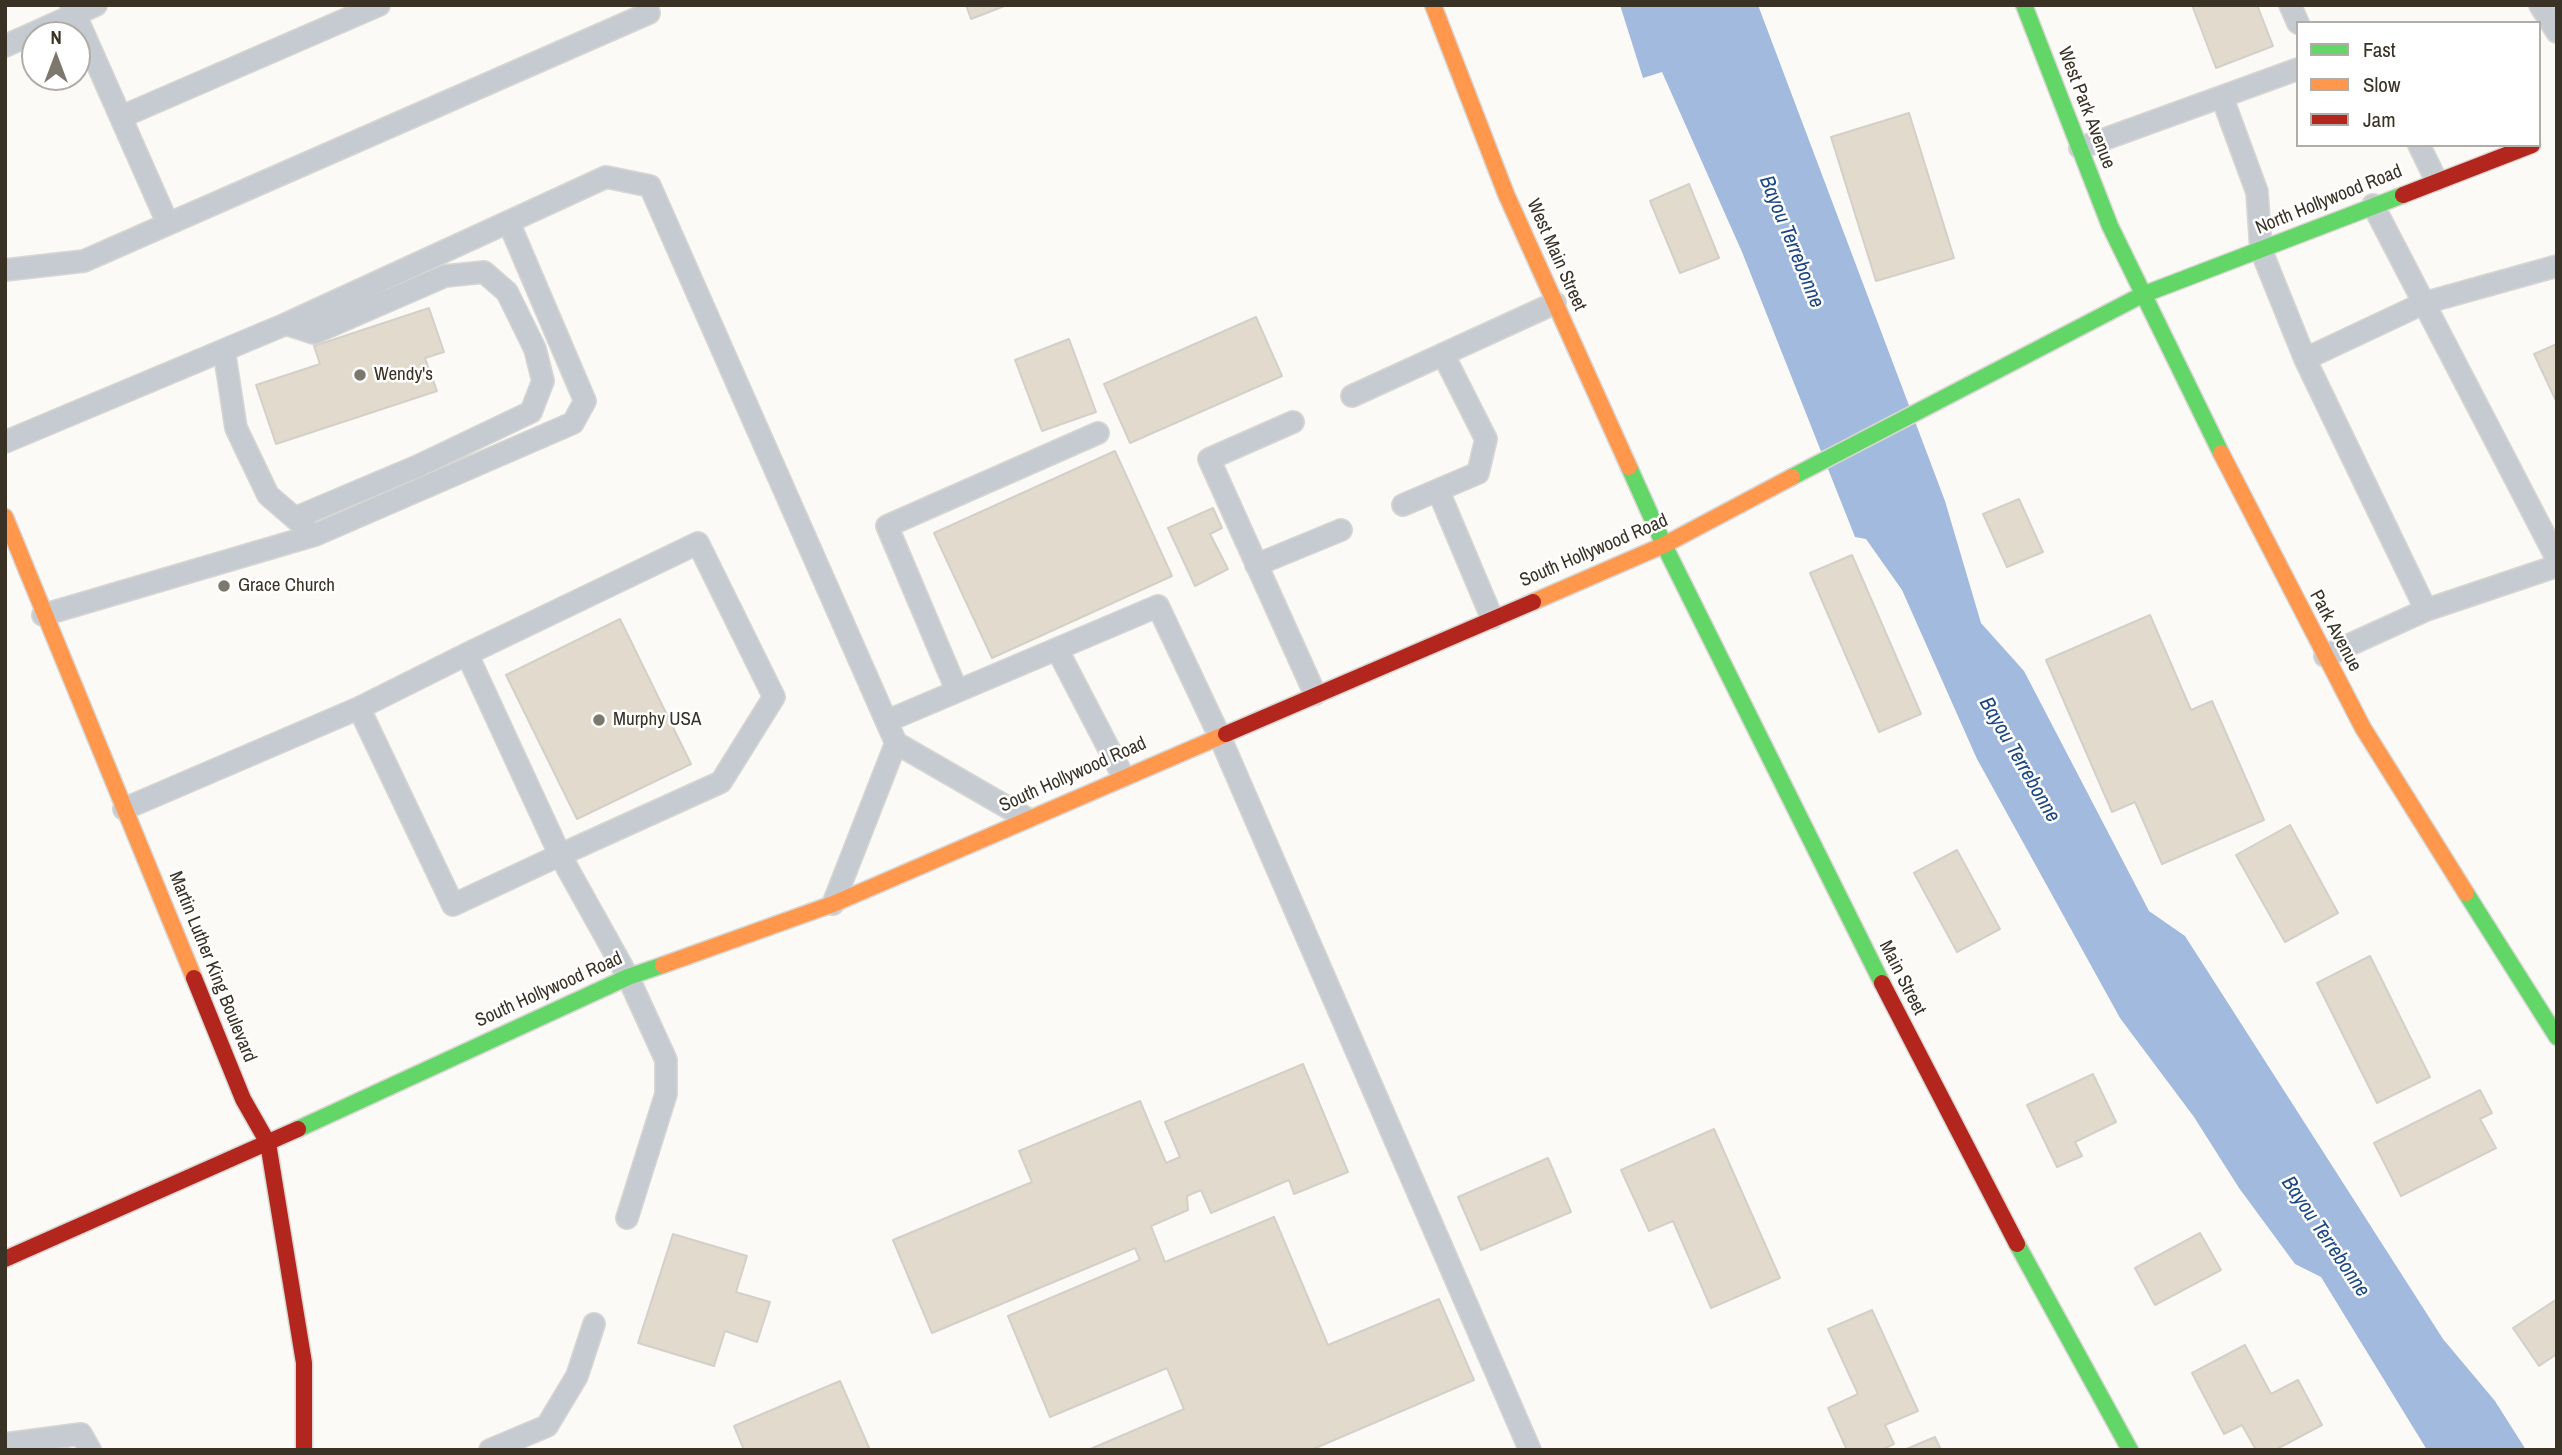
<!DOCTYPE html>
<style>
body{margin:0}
#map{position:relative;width:2562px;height:1455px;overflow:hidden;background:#fcfaf7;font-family:"Archivo Narrow",sans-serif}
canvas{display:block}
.frame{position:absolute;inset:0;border:7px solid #393225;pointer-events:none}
.legend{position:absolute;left:2296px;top:21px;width:245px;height:126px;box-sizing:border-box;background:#fff;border:2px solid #b0ada8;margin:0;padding:9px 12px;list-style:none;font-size:21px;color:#393225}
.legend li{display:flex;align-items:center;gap:14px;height:35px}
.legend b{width:35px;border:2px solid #b0ada8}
.north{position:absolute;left:21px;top:21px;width:70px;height:70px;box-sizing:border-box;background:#fff;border:2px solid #b0ada8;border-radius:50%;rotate:0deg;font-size:19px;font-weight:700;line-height:28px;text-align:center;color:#393225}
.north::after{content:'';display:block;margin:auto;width:24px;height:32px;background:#7d786e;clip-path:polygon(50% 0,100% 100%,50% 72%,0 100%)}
</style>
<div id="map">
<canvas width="2562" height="1455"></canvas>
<div class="frame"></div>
<ul class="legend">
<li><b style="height:9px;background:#63d668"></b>Fast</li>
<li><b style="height:9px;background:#ff974d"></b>Slow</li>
<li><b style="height:9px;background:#b3261e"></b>Jam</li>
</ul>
<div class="north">N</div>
</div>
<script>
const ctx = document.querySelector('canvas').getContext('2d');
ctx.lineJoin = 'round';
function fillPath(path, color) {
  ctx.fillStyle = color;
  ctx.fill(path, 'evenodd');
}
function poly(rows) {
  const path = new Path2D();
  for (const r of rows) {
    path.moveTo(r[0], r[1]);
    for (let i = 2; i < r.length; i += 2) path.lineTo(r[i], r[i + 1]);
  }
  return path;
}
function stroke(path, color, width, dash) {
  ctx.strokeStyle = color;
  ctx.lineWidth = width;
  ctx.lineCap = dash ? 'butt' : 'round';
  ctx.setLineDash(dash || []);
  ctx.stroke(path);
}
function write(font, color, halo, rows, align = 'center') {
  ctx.font = font + ' "Archivo Narrow",sans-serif';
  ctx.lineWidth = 5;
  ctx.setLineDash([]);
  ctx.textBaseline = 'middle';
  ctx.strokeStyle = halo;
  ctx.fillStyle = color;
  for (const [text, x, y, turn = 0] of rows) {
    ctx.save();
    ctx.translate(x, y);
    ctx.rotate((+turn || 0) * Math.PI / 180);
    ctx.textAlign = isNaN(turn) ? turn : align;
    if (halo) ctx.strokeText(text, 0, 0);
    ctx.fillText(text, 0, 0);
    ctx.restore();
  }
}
fillPath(poly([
 [1620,5,1758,5,1945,501,1981,623,2024,671,2149,911,2185,936,2443,1339,2495,1401,2526,1450,2427,1450,2321,1277,2295,1264,2239,1188,2194,1117,2120,1018,1977,759,1902,590,1866,539,1855,537,1742,252,1662,72,1643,78]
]), '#a2badd');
const building = poly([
 [966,5,1007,5,971,19,966,5],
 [2192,5,2257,5,2273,46,2216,68,2192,5],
 [1909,113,1954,258,1876,281,1831,137,1909,113],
 [1689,184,1719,258,1680,273,1650,201,1689,184],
 [429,308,444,352,425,358,437,391,276,444,256,385,320,364,314,346,429,308],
 [1256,317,1282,376,1130,443,1104,384,1256,317],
 [1069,339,1096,412,1042,431,1015,360,1069,339],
 [2557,344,2557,403,2534,354,2557,344],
 [1115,451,1172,576,992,658,934,533,1115,451],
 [2019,499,2043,552,2007,567,1983,514,2019,499],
 [1213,508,1222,528,1210,534,1228,569,1195,586,1168,528,1213,508],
 [1852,555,1921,714,1879,732,1810,573,1852,555],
 [2150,615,2191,710,2212,701,2264,820,2162,864,2135,802,2112,812,2046,660,2150,615],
 [620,619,691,764,577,819,506,675,620,619],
 [2290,825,2338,913,2285,942,2236,855,2290,825],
 [1957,850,2000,929,1957,952,1914,873,1957,850],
 [2370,956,2430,1077,2377,1103,2317,983,2370,956],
 [1303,1064,1348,1172,1294,1194,1289,1180,1211,1213,1201,1190,1187,1196,1188,1210,1151,1226,1165,1262,1274,1217,1328,1345,1439,1299,1474,1380,1311,1450,1088,1450,1184,1409,1167,1368,1050,1417,1008,1316,1140,1260,1135,1248,932,1333,893,1240,1032,1182,1019,1151,1140,1101,1166,1163,1180,1157,1165,1122,1303,1064],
 [2093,1074,2116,1122,2075,1142,2082,1156,2057,1167,2027,1105,2093,1074],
 [2480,1090,2492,1113,2480,1119,2496,1148,2401,1196,2374,1143,2480,1090],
 [1714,1129,1780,1278,1711,1308,1673,1221,1649,1231,1621,1170,1714,1129],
 [1548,1158,1571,1212,1481,1250,1458,1197,1548,1158],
 [2200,1233,2221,1270,2155,1305,2135,1268,2200,1233],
 [673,1234,747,1256,736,1292,770,1302,757,1342,725,1331,714,1366,638,1343,673,1234],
 [2557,1299,2557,1354,2539,1366,2513,1328,2557,1299],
 [1872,1310,1918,1411,1885,1425,1894,1444,1881,1450,1847,1450,1828,1408,1858,1394,1828,1329,1872,1310],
 [2245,1345,2271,1394,2298,1380,2322,1425,2275,1450,2256,1450,2242,1425,2224,1434,2192,1373,2245,1345],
 [840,1381,870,1450,744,1450,734,1426,840,1381],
 [1935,1437,1941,1450,1904,1450,1935,1437]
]);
fillPath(building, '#e1dacd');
stroke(building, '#d4d0c8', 2);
const lane = poly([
 [2290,5,2298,23],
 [2540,5,2557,32],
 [5,46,96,5],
 [2222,97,2257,192,2261,250,2305,359,2426,610,2557,566],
 [121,117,379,5],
 [2419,145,2436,180],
 [2080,148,2298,69],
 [2373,205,2557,559],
 [168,224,649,13,646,5],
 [5,270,84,261,168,224,71,5],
 [286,324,314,333,445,276,484,272,507,292,535,349,543,381,531,412,418,466,295,518],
 [224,350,236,428,268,495,305,527],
 [2305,359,2424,303,2557,266],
 [1352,396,1555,303],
 [1293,422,1209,459,1315,694],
 [5,442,286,324,606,177,650,186,896,743,833,904],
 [1438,490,1492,618],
 [1403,505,1478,473,1486,439,1443,354],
 [1256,565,1341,530],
 [43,615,315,535,573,423,585,401,509,223],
 [1058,651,1123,776],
 [2325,656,2426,610],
 [957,691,887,526,1098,433],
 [359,708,453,905,560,855,628,977,666,1060,666,1094,627,1218],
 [887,721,1158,606,1219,735,1530,1450],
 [896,743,1026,818],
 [124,809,359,708,467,654,698,543,774,697,721,782,560,855,467,654],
 [5,1444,81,1434,90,1450],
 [490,1450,547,1426,577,1376,594,1324]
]);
const fast = poly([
 [2024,5,2110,226,2221,453],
 [1629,467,1664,545,1882,983],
 [1792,477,2142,295,2403,195],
 [2466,893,2557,1037],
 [298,1129,628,977,663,965],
 [2017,1244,2130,1450]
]);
const slow = poly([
 [1433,5,1506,194,1629,467],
 [2221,453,2363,728,2466,893],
 [5,517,194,978],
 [1533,602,1664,545,1792,477],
 [663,965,833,904,1226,734]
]);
const jam = poly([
 [2403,195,2532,145],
 [1226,734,1533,602],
 [194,978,243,1099,268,1143,304,1363,304,1450],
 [1882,983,2017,1244],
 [5,1259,298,1129]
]);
stroke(lane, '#d8d6d2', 24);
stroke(fast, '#d8d6d2', 19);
stroke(slow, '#d8d6d2', 19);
stroke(jam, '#d8d6d2', 19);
stroke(lane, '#c6cbd2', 21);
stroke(fast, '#63d668', 16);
stroke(slow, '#ff974d', 16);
stroke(jam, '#b3261e', 16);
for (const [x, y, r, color] of [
 [360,375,7,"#7d786e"],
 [224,586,7,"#7d786e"],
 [599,720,7,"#7d786e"]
]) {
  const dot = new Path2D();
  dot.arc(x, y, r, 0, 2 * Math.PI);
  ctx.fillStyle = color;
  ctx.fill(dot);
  stroke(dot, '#fff', 2.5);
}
write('19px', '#393225', '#fff', [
 ["West Park Avenue",2086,108,69],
 ["North Hollywood Road",2329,200,-22],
 ["West Main Street",1556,255,66],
 ["South Hollywood Road",1594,551,-23],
 ["Park Avenue",2335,631,62],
 ["South Hollywood Road",1073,775,-24],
 ["Martin Luther King Boulevard",212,967,68],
 ["Main Street",1902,978,63],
 ["South Hollywood Road",549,990,-24]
]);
write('19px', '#393225', '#fff', [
 ["Wendy's",374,375],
 ["Grace Church",238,586],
 ["Murphy USA",613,720]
], 'left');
write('italic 21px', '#1b4785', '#fff', [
 ["Bayou Terrebonne",1791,242,68],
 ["Bayou Terrebonne",2019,760,60],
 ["Bayou Terrebonne",2325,1237,56]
]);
</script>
